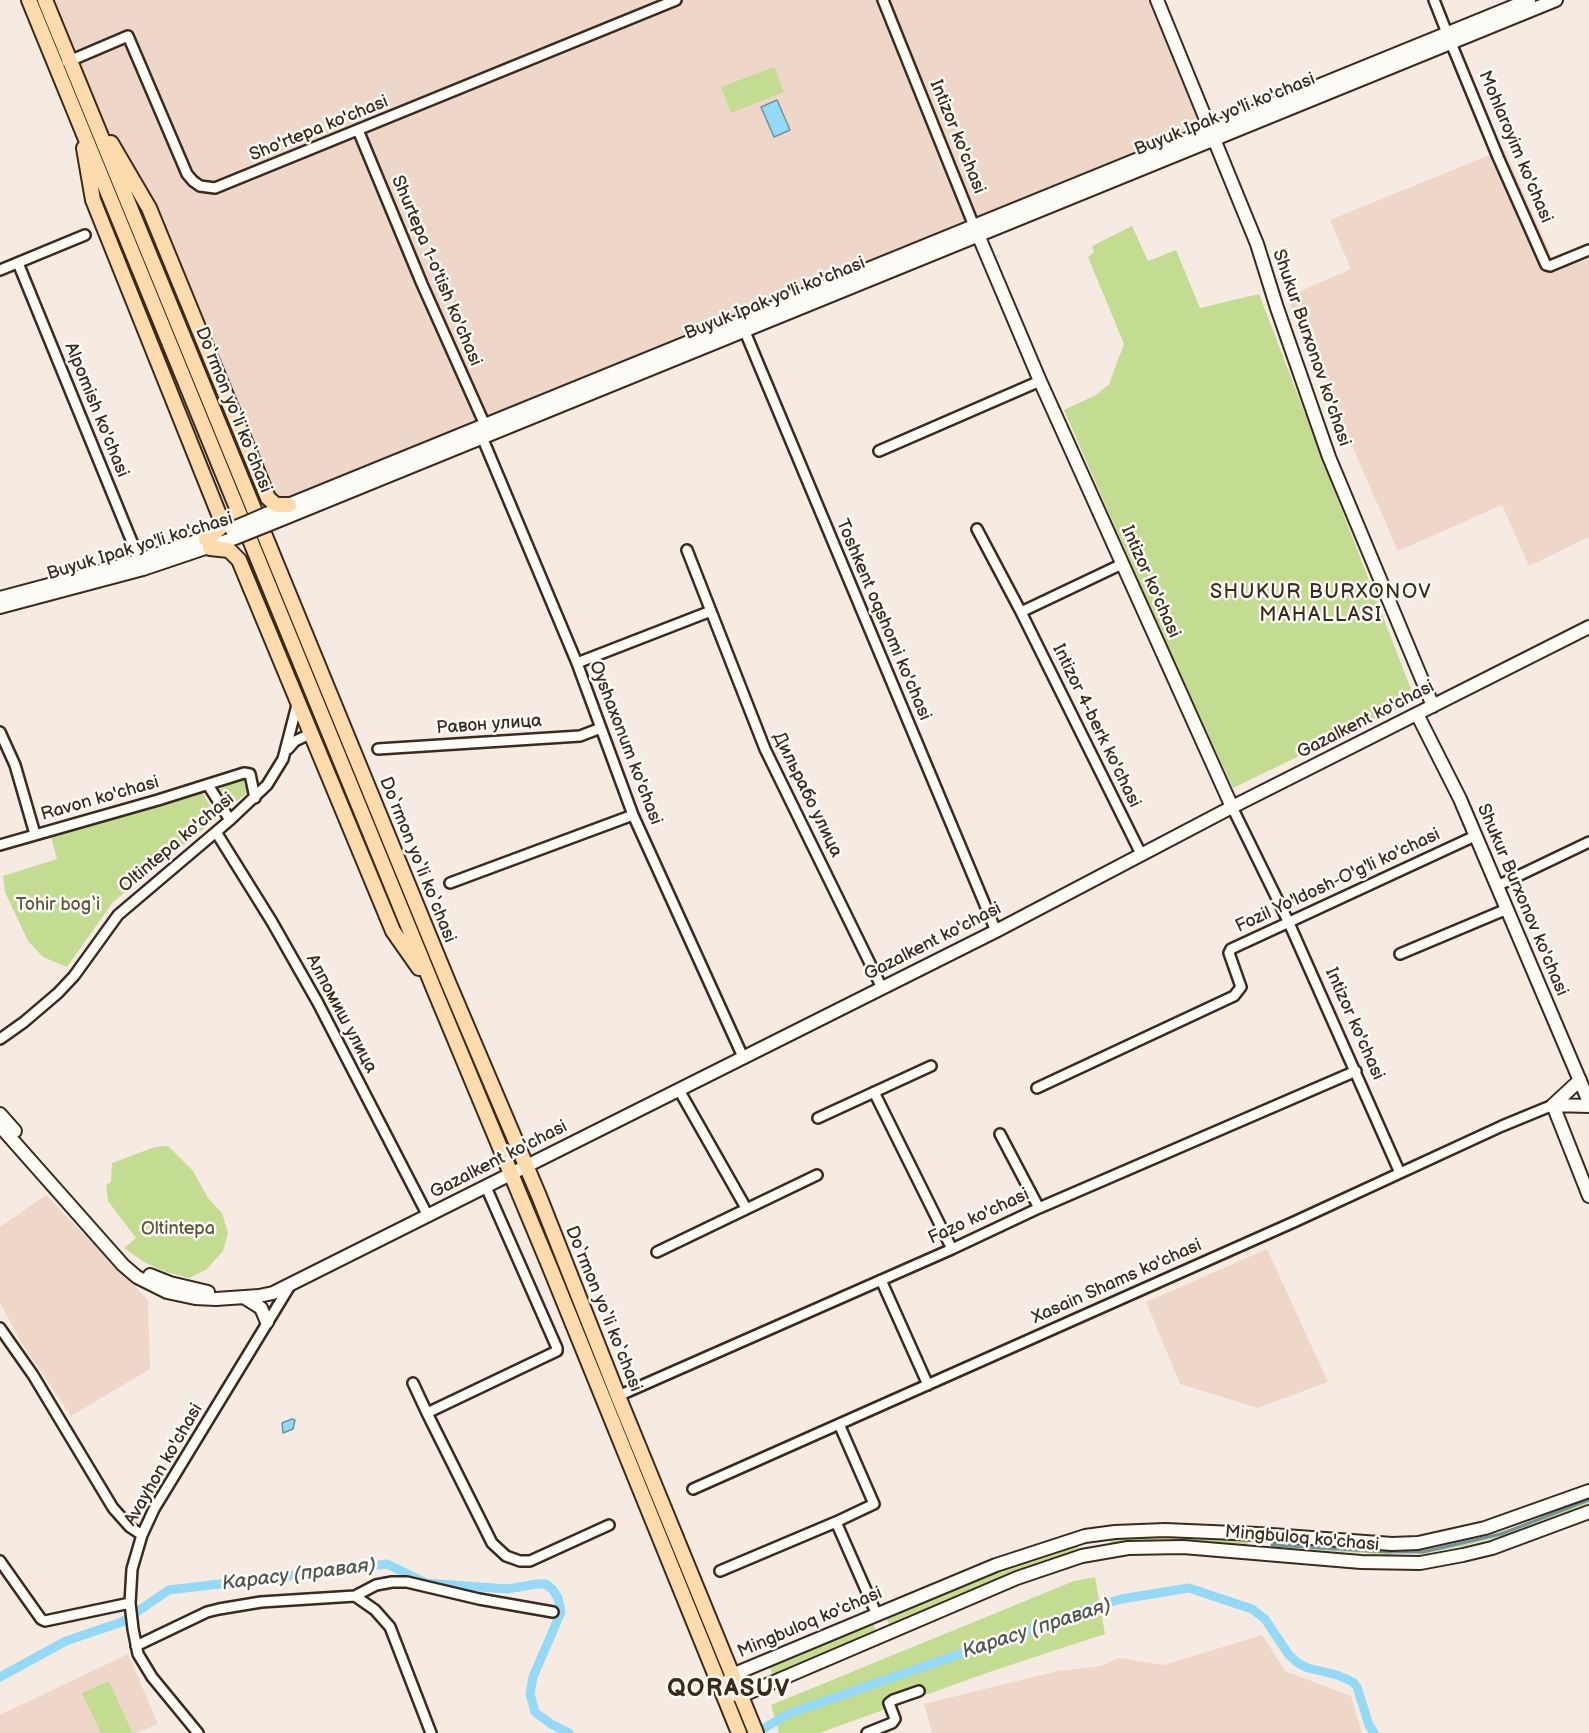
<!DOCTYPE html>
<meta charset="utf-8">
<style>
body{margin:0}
canvas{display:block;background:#f6ebe2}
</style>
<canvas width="1589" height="1733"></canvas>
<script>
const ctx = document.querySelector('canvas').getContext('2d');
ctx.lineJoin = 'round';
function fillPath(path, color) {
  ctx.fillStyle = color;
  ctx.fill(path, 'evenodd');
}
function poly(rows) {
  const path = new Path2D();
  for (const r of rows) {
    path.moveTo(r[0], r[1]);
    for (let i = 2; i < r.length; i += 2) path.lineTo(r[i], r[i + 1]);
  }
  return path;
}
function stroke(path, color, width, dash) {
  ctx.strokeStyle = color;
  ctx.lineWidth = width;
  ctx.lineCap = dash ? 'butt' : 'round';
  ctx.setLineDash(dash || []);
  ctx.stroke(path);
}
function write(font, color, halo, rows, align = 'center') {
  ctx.font = font + ' "Balsamiq Sans",sans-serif';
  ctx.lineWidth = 5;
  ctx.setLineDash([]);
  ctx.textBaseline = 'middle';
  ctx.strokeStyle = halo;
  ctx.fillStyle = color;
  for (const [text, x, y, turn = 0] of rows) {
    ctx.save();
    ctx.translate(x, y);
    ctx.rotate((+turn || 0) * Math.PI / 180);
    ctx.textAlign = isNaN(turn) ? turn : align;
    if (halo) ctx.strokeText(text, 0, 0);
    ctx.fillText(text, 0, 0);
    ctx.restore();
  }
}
fillPath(poly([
 [45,0,1157,0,1210,130,289,505,274,504,149,208,91,111],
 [1504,149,1558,270,1589,259,1589,537,1529,566,1502,505,1398,551,1287,297,1351,269,1330,220],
 [46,1195,148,1300,150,1369,71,1416,21,1342,0,1303,0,1227],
 [1267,1249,1328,1382,1258,1408,1180,1384,1146,1302],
 [1262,1635,1285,1671,1351,1696,1362,1733,932,1733,924,1704,1058,1671,1101,1666,1118,1658,1164,1665],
 [128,1654,158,1724,137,1733,0,1733,0,1715]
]), '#eed7c9');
fillPath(poly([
 [774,67,784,92,731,113,721,87],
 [1132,226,1148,261,1176,250,1200,308,1259,294,1415,700,1233,788,1157,623,1064,410,1096,395,1109,384,1124,344,1088,257,1094,252,1092,246],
 [243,778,247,793,230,807,218,790],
 [202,792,217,818,113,902,67,967,43,957,28,941,5,892,3,876,57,859,51,837],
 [168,1146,193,1171,208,1198,222,1213,228,1233,223,1251,206,1270,189,1278,166,1272,144,1262,124,1248,136,1238,108,1201,106,1185,111,1182,112,1163,155,1147],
 [1589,1498,1589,1503,1514,1533,1467,1545,1418,1555,1418,1551,1466,1542,1513,1528],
 [1152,1536,1248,1539,1248,1545,1160,1540,1111,1544,1110,1539],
 [1273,1542,1392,1550,1391,1555,1273,1547],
 [1078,1545,1080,1551,1021,1569,889,1625,887,1619,983,1578,1030,1560],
 [1095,1577,1105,1634,998,1669,819,1733,779,1733,771,1705,1074,1581],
 [873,1624,877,1632,773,1675,770,1668],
 [109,1681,132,1732,130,1733,101,1733,82,1693]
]), '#c3dc92');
const water = poly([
 [777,100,790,130,774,137,761,107,777,100],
 [292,1419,295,1420,293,1429,283,1433,282,1423,292,1419]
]);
fillPath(water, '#94d9f6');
stroke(water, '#7093a0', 1.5);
stroke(poly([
 [1272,1545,1388,1552,1423,1552,1501,1534,1589,1500]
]), '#7093a0', 3);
stroke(poly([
 [0,1677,66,1641,122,1622,169,1590,387,1564,426,1583,507,1589,537,1584,546,1584,553,1590,558,1598,561,1612,533,1677,530,1694,535,1712,551,1724,569,1733],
 [756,1733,788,1714,1094,1607,1121,1599,1189,1588,1252,1609,1265,1619,1289,1655,1298,1663,1308,1668,1337,1675,1353,1682,1357,1687,1369,1725,1374,1733]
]), '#94d9f6', 9);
const street = poly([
 [883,0,974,226],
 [1434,0,1447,33],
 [1451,43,1498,157,1546,265,1550,266,1589,250],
 [67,62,128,36,187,174,193,181,200,186,215,188,676,0],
 [358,130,422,284,485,425],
 [18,263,141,564],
 [0,270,85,235],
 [743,327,996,931],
 [482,437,577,663,633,815,743,1057],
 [879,451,1040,381],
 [977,529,1021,612,1141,854],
 [687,550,765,749,882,988],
 [1021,612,1122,564],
 [577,663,711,611],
 [0,732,15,765,35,834],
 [288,749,295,741,310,734],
 [378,749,580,736,601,728],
 [208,785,230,820],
 [1232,807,1289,923,1400,1173],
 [216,832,272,922,318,1003,428,1216],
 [0,845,158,800,244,773,250,774,255,798],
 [450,883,633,815],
 [1497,886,1589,842],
 [1400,954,1507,909],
 [0,1039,24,1022,58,993,74,976,118,915,230,820,267,785,283,759,297,705],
 [1037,1088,1234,996,1241,987,1229,953,1231,949,1475,836],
 [679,1090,746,1208],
 [874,1092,952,1249],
 [818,1118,931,1066],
 [1000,1134,1039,1208],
 [486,1187,557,1348,557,1351,427,1413,492,1543,506,1556,520,1561,530,1561,609,1525],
 [657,1252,817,1175],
 [881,1280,928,1385],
 [0,1328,33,1375,113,1508,130,1527,142,1535],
 [413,1383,427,1413],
 [618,1396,952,1249,1039,1208,1356,1071],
 [693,1489,1294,1222,1502,1126,1553,1105],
 [836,1522,877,1615],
 [0,1561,41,1619,45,1621,130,1603],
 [720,1571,836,1522,874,1504,839,1424],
 [355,1596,375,1610,390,1627,431,1733],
 [136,1646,207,1612,219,1609,261,1602,355,1596,376,1585,392,1582,407,1582,479,1599,553,1612],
 [198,1733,152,1677,138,1654,133,1629,130,1603,132,1569,142,1535,154,1509,291,1284],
 [867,1733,892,1723,895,1719,889,1703,893,1700,919,1691]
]);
const secondary = poly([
 [1157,0,1257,244,1277,308,1329,457,1433,706],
 [976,230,1040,381,1232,807],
 [266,514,1529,0],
 [270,524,1556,0],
 [0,598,131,563,215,535],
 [0,607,143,569,235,538],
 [1417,714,1460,799,1589,1102],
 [1553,1105,1589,1196],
 [1553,1105,1580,1080],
 [1553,1105,1589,1106],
 [0,1114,15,1131],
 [0,1126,123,1265,137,1277,167,1292,195,1298,216,1299,259,1296,273,1293,996,931,1232,807,1589,627],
 [150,1275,170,1283,208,1292],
 [245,1298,261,1308,267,1322],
 [1589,1491,1485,1528,1418,1543,1392,1544,1258,1534,1165,1530,1115,1532,1085,1536,996,1565,732,1675,722,1692,741,1696,1017,1578,1082,1556,1128,1548,1183,1547,1361,1562,1420,1563,1463,1555,1492,1548,1589,1512]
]);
const primary = poly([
 [29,0,434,989,549,1265,739,1733],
 [45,0,448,982,539,1196,618,1396,756,1733],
 [111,143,149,208,268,498,276,505,289,505],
 [84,148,93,200,220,517,220,528,206,539],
 [210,548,229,550,239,560,393,931,419,968]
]);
stroke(street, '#3b2a1e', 14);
stroke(secondary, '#3b2a1e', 16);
stroke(primary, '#3b2a1e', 18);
stroke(street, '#fdfcf7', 9);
stroke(secondary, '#fdfcf7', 12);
stroke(primary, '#fedbac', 14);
const secondaryBridge = poly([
 [231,529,266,514],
 [235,538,270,524]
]);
stroke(secondaryBridge, '#3b2a1e', 16, []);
stroke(secondaryBridge, '#fdfcf7', 12);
write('18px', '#3b2a1e', '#fdfcf7', [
 ["Buyuk Ipak yo'li ko'chasi",1225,115,-22],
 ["Sho'rtepa ko'chasi",319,129,-22],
 ["Intizor ko'chasi",957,137,68],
 ["Mohlaroyim ko'chasi",1515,147,67],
 ["Shurtepa 1-o'tish ko'chasi",436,271,67],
 ["Buyuk Ipak yo'li ko'chasi",775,299,-22],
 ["Shukur Burxonov ko'chasi",1311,348,71],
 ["Alpomish ko'chasi",96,410,68],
 ["Do‘rmon yo‘li ko‘chasi",233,410,68],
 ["Buyuk Ipak yo'li ko'chasi",140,547,-17],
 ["Intizor ko'chasi",1150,582,66],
 ["Toshkent oqshomi ko'chasi",883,620,67],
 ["Gazalkent ko'chasi",1366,720,-27],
 ["Равон улица",489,725,-4],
 ["Intizor 4-berk ko'chasi",1096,726,64],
 ["Oyshaxonum ko'chasi",625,743,69],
 ["Дильрабо улица",807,795,64],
 ["Ravon ko'chasi",100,799,-16],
 ["Oltintepa ko'chasi",177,843,-40],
 ["Do‘rmon yo‘li ko‘chasi",417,860,68],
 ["Fozil Yo'ldosh-O'g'li ko'chasi",1338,881,-25],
 ["Shukur Burxonov ko'chasi",1522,900,67],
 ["Gazalkent ko'chasi",933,942,-27],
 ["Алпомиш улица",341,1014,62],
 ["Intizor ko'chasi",1354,1024,66],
 ["Gazalkent ko'chasi",499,1160,-27],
 ["Fazo ko'chasi",979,1217,-25],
 ["Xasain Shams ko'chasi",1117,1282,-24],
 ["Do‘rmon yo‘li ko‘chasi",603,1309,68],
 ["Avayhon ko'chasi",164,1465,-60],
 ["Mingbuloq ko'chasi",1302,1539,5],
 ["Mingbuloq ko'chasi",810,1623,-23]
]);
write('18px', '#5d563b', '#fdfcf7', [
 ["Tohir bog‘i",58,905],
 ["Oltintepa",178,1229]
]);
ctx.letterSpacing = '1.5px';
write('20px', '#3b2a1e', '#fdfcf7', [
 ["SHUKUR BURXONOV",1321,593],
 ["MAHALLASI",1321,616]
]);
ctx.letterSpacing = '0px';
write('italic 20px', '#515654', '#fdfcf7', [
 ["Карасу (правая)",299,1575,-7],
 ["Карасу (правая)",1037,1629,-18]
]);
ctx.letterSpacing = '1.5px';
write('bold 24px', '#3b2a1e', '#fdfcf7', [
 ["QORASUV",729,1690]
]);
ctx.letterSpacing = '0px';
</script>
